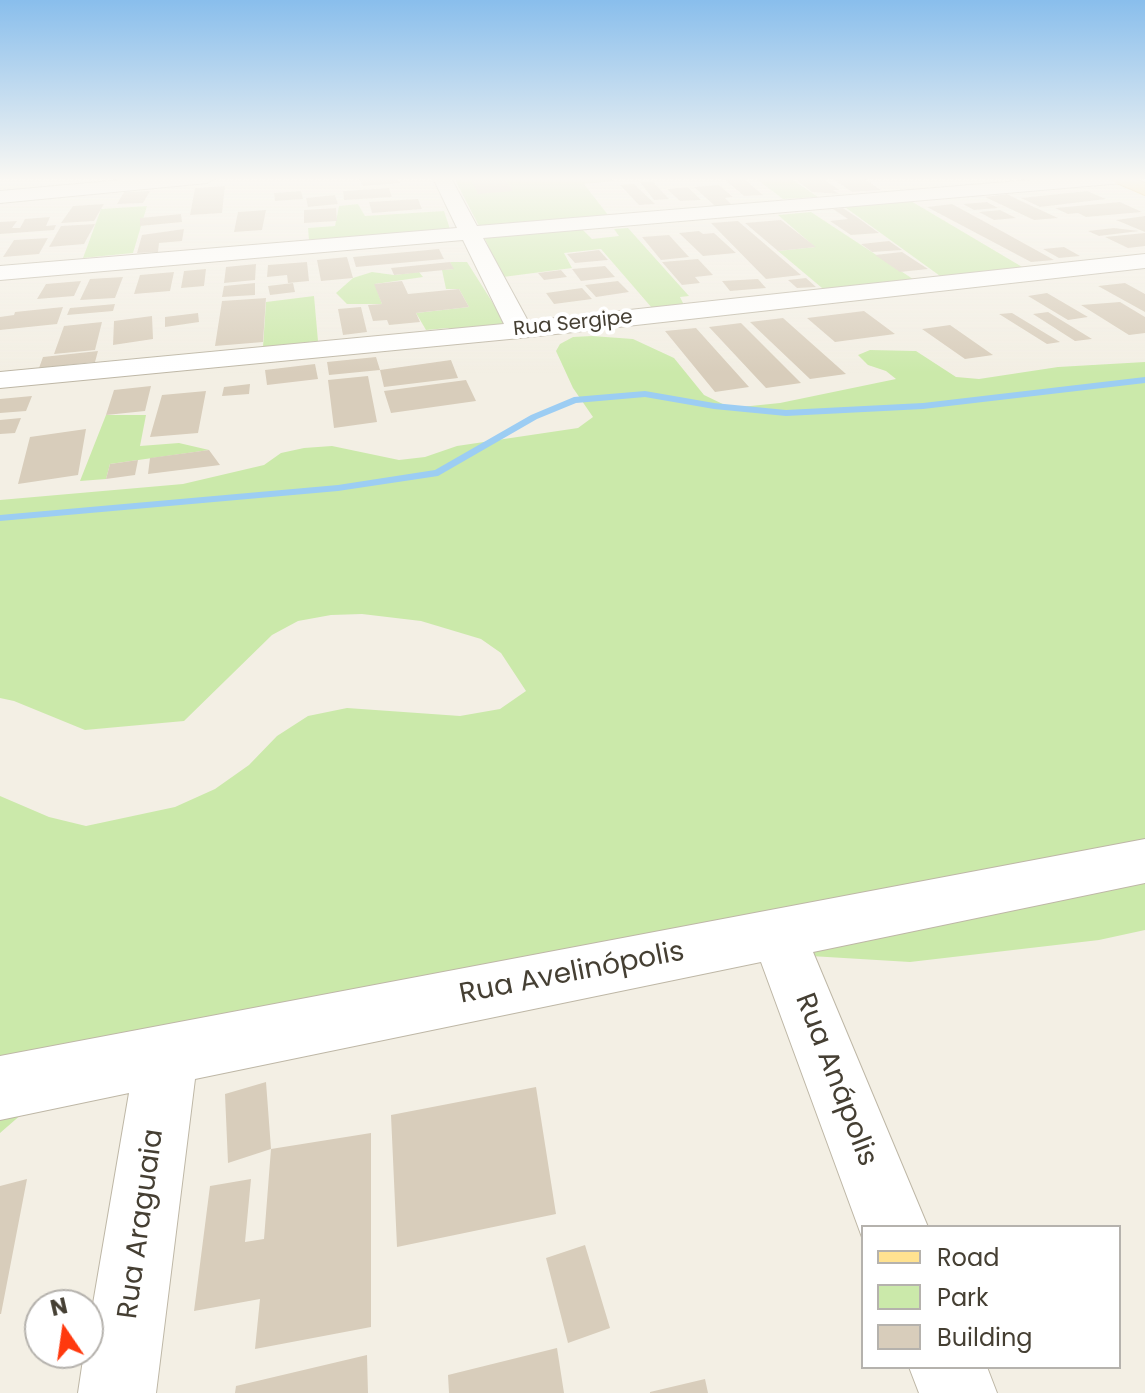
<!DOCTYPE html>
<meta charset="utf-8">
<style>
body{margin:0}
#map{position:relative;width:1145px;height:1393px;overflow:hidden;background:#f3efe4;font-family:Poppins,sans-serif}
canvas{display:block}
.legend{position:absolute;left:861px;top:1225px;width:260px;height:144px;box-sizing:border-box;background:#fff;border:2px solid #b5b2ad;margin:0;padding:10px 14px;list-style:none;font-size:24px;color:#453f33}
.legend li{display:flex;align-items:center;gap:16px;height:40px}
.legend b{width:40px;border:2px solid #b5b2ad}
.north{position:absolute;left:24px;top:1289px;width:80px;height:80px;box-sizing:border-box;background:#fff;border:2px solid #b5b2ad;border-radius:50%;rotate:347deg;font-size:22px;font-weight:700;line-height:32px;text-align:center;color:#453f33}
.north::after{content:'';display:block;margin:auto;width:28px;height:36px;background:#ff390e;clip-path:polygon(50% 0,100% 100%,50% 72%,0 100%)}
</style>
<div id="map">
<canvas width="1145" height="1393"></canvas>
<ul class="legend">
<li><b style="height:10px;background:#ffe290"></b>Road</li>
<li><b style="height:22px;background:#cbe9aa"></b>Park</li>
<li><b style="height:22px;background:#d8cdbb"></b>Building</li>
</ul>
<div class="north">N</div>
</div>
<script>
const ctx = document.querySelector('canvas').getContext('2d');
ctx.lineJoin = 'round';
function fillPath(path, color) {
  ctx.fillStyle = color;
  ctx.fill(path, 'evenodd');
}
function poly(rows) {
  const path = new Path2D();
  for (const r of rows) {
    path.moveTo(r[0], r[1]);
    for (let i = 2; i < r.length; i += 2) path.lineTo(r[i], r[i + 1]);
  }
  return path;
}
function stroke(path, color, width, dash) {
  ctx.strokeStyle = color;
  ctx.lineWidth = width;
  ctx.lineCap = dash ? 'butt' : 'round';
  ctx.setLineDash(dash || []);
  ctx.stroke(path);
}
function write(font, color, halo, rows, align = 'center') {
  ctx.font = font + ' Poppins,sans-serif';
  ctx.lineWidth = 8;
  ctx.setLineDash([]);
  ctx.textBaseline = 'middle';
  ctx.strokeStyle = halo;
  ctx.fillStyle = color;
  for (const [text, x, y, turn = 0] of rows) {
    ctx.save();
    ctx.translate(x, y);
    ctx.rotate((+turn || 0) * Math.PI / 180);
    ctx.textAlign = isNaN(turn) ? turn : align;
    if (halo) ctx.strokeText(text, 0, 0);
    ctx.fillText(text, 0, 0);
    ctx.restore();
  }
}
fillPath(poly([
 [454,178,610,178,613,181,584,184,608,215,479,226],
 [755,178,790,178,818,197,783,199],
 [911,201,1029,271,947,281,842,205],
 [358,204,365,216,444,211,450,229,309,240,308,228,335,226,339,206],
 [147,206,133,253,83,258,101,209],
 [811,212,919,283,828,293,778,251,815,247,778,215],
 [628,228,689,296,680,297,684,305,652,308,601,249,564,253,572,268,503,277,484,237,582,229,592,239,619,236,614,229],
 [450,262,467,262,508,327,455,332,448,328,426,330,416,313,469,307,459,289,446,289,442,270,453,269],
 [372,272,394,275,419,272,423,277,375,284,382,304,347,304,336,293,353,278],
 [314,296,318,341,263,347,266,302],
 [592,336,633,339,674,358,704,395,731,408,780,403,896,379,886,371,868,365,858,355,870,350,916,351,956,377,979,379,1058,367,1145,362,1145,930,1099,940,910,962,728,951,53,1087,0,1133,0,796,49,817,86,826,175,807,215,789,249,765,277,736,308,716,347,708,460,716,500,709,526,691,501,653,481,639,421,621,362,614,331,615,298,621,272,635,184,721,85,730,14,701,0,698,0,500,183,484,264,465,281,453,304,448,332,446,399,460,425,457,457,446,578,428,593,417,573,388,556,351,560,344,573,337],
 [106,415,146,415,140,446,179,443,209,450,110,464,106,479,80,481]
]), '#cbe9aa');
fillPath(poly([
 [1145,377,1145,383,923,409,786,416,714,409,645,397,576,403,537,419,438,476,338,491,0,521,0,515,338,485,435,470,531,415,574,397,645,391,714,403,786,410,923,403,1145,377]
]), '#9ccdf3');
fillPath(poly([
 [359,178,397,178,400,183,363,186],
 [470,178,505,178,513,191,478,194],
 [723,178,743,178,763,195,744,196],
 [794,178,822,178,839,190,833,190,839,194,812,192],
 [832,178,863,178,881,190,852,192],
 [640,182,653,182,669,199,654,200],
 [634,184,655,204,639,205,620,185],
 [719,185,733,197,725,198,732,205,715,206,694,187],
 [225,186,222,213,190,215,195,188],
 [688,187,701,200,680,201,667,189],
 [389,188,392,197,344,200,343,191],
 [150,191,143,203,117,204,124,192],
 [301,191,303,199,275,201,274,193],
 [1087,191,1106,199,1040,207,1021,198],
 [1007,194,1021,201,1058,218,1034,220,985,197],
 [335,195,338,204,308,207,306,198],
 [418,199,422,209,372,213,369,202],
 [987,202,998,208,974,210,963,204],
 [1120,202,1142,212,1086,217,1078,213,1068,214,1055,208],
 [104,204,94,221,61,223,73,206],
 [952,204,998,229,1054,260,1031,262,927,207],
 [336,208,337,221,304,223,304,210],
 [843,208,858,218,879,233,851,235,830,221,848,219,833,209],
 [266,210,262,230,234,232,238,212],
 [1000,210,1016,218,994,220,979,212],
 [181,214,182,222,140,226,140,218],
 [1145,216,1145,232,1116,220],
 [50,217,46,226,56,225,54,230,0,234,0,222,17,221,12,228,20,228,25,219],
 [781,220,816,247,778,251,745,223],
 [738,221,801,275,766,279,711,223],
 [95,224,84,244,49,247,61,226],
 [1114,228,1139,231,1099,236,1088,231],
 [184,229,182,241,159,243,158,252,137,253,142,235],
 [699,231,703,234,714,233,736,253,703,256,679,233],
 [1145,233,1145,246,1128,248,1105,237],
 [669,235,689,257,661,260,642,237],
 [48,238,39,254,3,257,14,240],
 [889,241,902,250,872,252,861,244],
 [1064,247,1080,256,1059,258,1043,249],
 [439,249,444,259,356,267,353,257],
 [599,250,608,260,575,263,567,254],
 [902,252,928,269,900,272,875,255],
 [347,257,353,278,321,281,317,260],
 [698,259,713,275,695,277,700,283,682,285,662,262],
 [307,262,309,281,288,283,287,275,267,277,268,265],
 [450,262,454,269,394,275,391,268],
 [256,264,255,280,224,283,226,267],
 [605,266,615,277,581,281,572,269],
 [206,269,204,286,181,288,184,271],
 [561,270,567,277,544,280,538,273],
 [174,272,170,291,134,294,140,275],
 [123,277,115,298,80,300,90,279],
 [806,278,816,287,797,288,788,280],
 [758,279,766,288,730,291,722,281],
 [81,281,74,296,37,299,46,284],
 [402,281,408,294,459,289,469,307,416,313,420,322,389,325,387,320,373,321,368,305,382,304,374,284],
 [618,281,629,292,596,297,585,285],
 [255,283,255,295,222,297,224,286],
 [293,283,295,292,270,295,268,286],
 [1125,283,1145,294,1145,312,1098,286],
 [582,288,592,299,554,304,546,293],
 [1047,293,1088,317,1068,320,1028,296],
 [266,298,263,342,215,346,222,301],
 [1120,302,1145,317,1145,333,1129,335,1081,305],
 [115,304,113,311,67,315,70,308],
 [63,307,57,324,0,330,0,317,14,315,15,312],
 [361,307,367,332,343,335,338,309],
 [864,311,895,334,835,342,807,318],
 [1048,312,1092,339,1075,341,1033,314],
 [198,313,199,322,165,327,165,317],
 [1012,313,1045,333,1060,342,1047,344,999,314],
 [152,316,153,339,113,345,114,321],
 [783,318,846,374,810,379,750,322],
 [102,322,95,350,54,354,64,326],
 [741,323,801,383,766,388,709,327],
 [950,325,993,355,965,359,922,329],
 [696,328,749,387,715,392,665,331],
 [98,351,95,362,39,368,43,357],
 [376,357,380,370,451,360,458,378,384,387,380,370,329,375,327,362],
 [315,364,318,379,267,385,265,370],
 [368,376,377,422,334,428,328,380],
 [466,380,476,401,391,413,384,391],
 [250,384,249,394,222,396,224,387],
 [151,386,145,411,106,415,114,390],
 [206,391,198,433,150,437,162,395],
 [32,396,26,411,0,413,0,399],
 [21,418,15,433,0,434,0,420],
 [86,429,78,475,18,484,30,437],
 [209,450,220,465,148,474,150,458],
 [138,460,135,475,106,479,110,464],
 [266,1082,271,1149,228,1163,225,1094],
 [536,1087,556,1214,397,1247,391,1115],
 [371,1133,371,1327,255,1349,260,1299,194,1311,210,1186,251,1179,245,1242,264,1239,271,1149],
 [27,1179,1,1314,0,1314,0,1186],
 [585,1245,610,1328,568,1343,546,1258],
 [557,1348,564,1393,449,1393,448,1375],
 [367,1355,368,1393,235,1393,236,1386],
 [705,1379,708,1393,650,1393,650,1392]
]), '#d8cdbb');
const minor = poly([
 [144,178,216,178,207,183,0,203,0,191,144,178],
 [433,178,451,178,477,226,1055,178,1132,178,1123,183,483,238,528,321,1145,254,1145,268,520,338,0,388,0,372,504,324,463,240,0,280,0,266,457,228,433,178],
 [1145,839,1145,883,813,952,928,1227,863,1227,863,1240,761,962,195,1079,156,1393,78,1393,84,1353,88,1353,88,1333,129,1093,0,1120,0,1056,1145,839],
 [909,1367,987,1367,997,1393,919,1393,909,1367]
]);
const major = poly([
 [1105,178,1132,178,1145,183,1145,195,1105,178]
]);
stroke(minor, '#beb7a6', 2);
stroke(major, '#e9c25c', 2);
fillPath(minor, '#fff');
fillPath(major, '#ffe290');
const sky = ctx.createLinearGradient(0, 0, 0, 373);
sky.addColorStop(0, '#89beec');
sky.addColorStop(0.48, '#faf8f3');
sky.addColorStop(1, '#faf8f300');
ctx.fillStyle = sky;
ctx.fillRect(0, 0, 1145, 373);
write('20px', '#453f33', '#fff', [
 ["Rua Sergipe",573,324,-6]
]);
write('28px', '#453f33', '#fff', [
 ["Rua Avelinópolis",572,974,-11],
 ["Rua Anápolis",835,1080,69],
 ["Rua Araguaia",142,1224,-82]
]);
</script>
